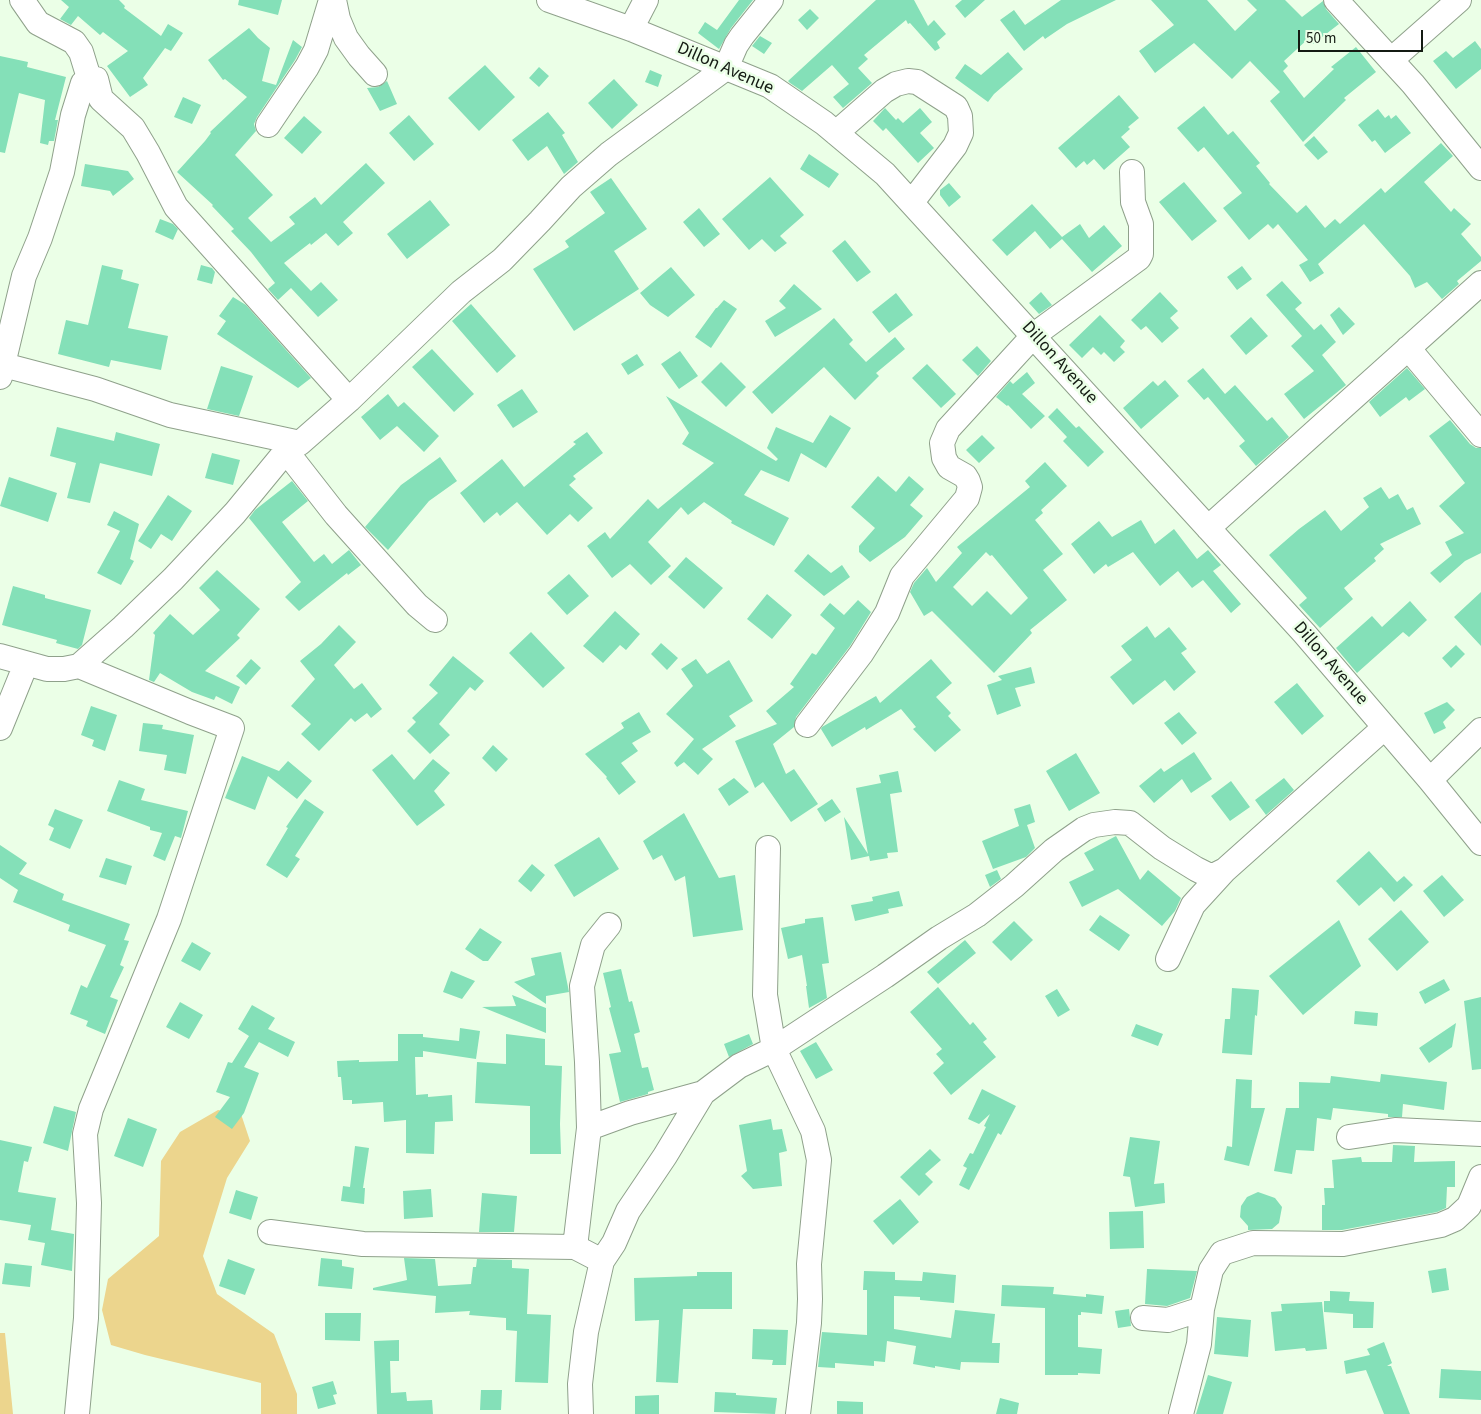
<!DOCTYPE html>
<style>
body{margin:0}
#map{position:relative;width:1481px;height:1414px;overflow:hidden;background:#ebffe7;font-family:"Source Sans 3",sans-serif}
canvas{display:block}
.scale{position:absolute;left:1298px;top:30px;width:125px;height:22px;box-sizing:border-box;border:2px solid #141b13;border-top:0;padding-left:6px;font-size:15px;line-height:18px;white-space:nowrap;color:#141b13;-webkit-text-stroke:4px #ebffe7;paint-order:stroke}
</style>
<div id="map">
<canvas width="1481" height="1414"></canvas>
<div class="scale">50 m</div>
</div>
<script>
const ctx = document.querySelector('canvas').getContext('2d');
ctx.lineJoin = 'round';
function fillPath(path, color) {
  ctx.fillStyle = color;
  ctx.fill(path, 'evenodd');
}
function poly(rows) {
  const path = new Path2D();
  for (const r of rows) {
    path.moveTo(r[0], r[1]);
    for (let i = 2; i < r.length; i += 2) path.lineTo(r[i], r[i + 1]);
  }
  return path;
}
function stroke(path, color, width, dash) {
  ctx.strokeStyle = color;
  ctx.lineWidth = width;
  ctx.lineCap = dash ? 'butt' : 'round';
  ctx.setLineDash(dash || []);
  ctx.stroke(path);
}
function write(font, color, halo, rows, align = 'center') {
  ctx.font = font + ' "Source Sans 3",sans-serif';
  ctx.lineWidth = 5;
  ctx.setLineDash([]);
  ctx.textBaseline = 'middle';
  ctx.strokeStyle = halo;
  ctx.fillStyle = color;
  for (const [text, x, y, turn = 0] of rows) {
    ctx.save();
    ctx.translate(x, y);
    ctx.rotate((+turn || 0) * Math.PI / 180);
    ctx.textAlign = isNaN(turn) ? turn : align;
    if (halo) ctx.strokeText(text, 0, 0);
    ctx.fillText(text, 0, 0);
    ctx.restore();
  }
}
fillPath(poly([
 [218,1110,241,1114,250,1141,227,1178,203,1256,217,1294,274,1334,297,1394,297,1414,261,1414,261,1383,145,1355,111,1345,102,1310,108,1279,159,1236,161,1161,180,1132],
 [0,1333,5,1333,13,1414,0,1414]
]), '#ecd58d');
fillPath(poly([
 [61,0,119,0,125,6,124,8,161,36,168,24,183,33,171,51,165,48,143,78,148,85,130,97,107,66,128,51,103,32,100,35,78,16,71,25,60,19,69,7],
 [239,0,282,0,278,15,238,5],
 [739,0,753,0,731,28,719,49,698,33,705,22,717,30],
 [876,0,914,0,928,26,934,20,946,34,937,42,940,48,935,51,910,23,908,24,906,20,864,55,868,59,858,68,872,83,843,108,833,97,849,84,832,65,802,91,790,83,788,81],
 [962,0,985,0,965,18,955,6],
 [1061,0,1116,0,1067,24,1045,39,1043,36,1024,51,1000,20,1014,10,1025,25],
 [1151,0,1207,0,1235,31,1257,10,1247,0,1285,0,1302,17,1323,1,1326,9,1339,24,1313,44,1309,38,1284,61,1288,66,1283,71,1304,98,1334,69,1331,67,1356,47,1376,72,1344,98,1346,100,1303,142,1270,101,1280,92,1250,61,1232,79,1194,43,1155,73,1139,51,1174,25],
 [810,9,819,18,807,30,798,20],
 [249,28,258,38,270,48,262,81,276,85,293,40,302,47,295,60,257,117,254,124,256,131,235,155,273,195,248,218,271,242,295,224,289,217,315,197,321,205,366,163,385,183,343,222,353,233,338,246,326,233,311,245,310,243,284,263,311,291,321,282,338,300,318,317,291,288,278,300,268,289,275,283,251,252,231,231,234,229,212,206,213,205,177,172,205,141,211,133,210,132,247,97,225,79,223,80,208,60],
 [760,36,772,43,764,54,752,46],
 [1475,41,1481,49,1481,69,1456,89,1433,61,1446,51,1453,58],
 [1008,52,1023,69,994,94,988,102,955,78,965,64,981,75],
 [0,56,28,62,27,67,66,77,55,120,58,120,54,141,49,141,48,145,40,143,45,100,19,93,5,153,0,152],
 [485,65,515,97,479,131,448,98],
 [539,67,549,76,539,87,529,78],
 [650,70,662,75,658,87,645,82],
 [614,79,638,105,612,129,588,103],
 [387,81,397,104,380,111,367,88,378,87],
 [1119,95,1139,118,1128,127,1130,129,1121,137,1130,147,1104,170,1094,159,1087,165,1084,161,1076,168,1058,148],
 [183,97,201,105,192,124,174,117],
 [1204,106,1228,135,1233,131,1260,163,1256,166,1270,183,1269,184,1297,213,1306,205,1325,228,1335,219,1340,224,1381,188,1385,193,1441,143,1453,156,1424,182,1451,212,1454,208,1471,224,1461,234,1481,257,1481,261,1457,281,1459,284,1442,299,1427,282,1415,288,1410,276,1364,224,1318,264,1324,273,1310,282,1299,265,1308,260,1278,224,1273,229,1268,224,1249,240,1223,208,1242,193,1204,147,1198,152,1177,128],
 [885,108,896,120,898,118,903,123,920,108,932,122,920,133,934,148,918,163,886,128,883,131,873,121],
 [1378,109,1385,118,1389,115,1391,119,1396,115,1411,133,1385,153,1375,140,1372,142,1358,125],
 [548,112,565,133,562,135,578,162,564,174,547,146,528,161,512,140],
 [409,115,434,144,414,161,389,133],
 [304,116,322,132,302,154,284,138],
 [1314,136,1328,152,1318,160,1304,145],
 [809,154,839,174,829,188,800,169],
 [85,164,128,171,134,179,113,196,110,191,81,186],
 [770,177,804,215,780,236,787,243,775,252,762,239,749,250,722,219],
 [611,178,647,229,614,251,639,289,574,331,533,269,569,247,565,241,605,213,590,192],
 [1184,182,1217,221,1192,241,1159,202],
 [949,183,961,197,949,207,940,195,940,190],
 [430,200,450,225,407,259,387,234],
 [1032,204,1062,237,1080,224,1089,238,1104,225,1122,246,1092,272,1062,239,1050,249,1035,231,1007,256,992,240],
 [699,208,720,234,704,247,683,222],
 [160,219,173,224,178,229,173,240,155,232],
 [845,240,871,272,857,282,832,251],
 [102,265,123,270,121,279,139,284,128,328,168,336,161,370,111,360,109,367,58,354,66,320,88,325],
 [201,265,212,268,215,272,212,284,197,280],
 [1242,266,1252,279,1237,290,1227,277],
 [671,267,695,295,668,317,650,305,640,293],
 [1282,281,1302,303,1295,309,1314,330,1321,324,1336,342,1322,355,1346,385,1304,419,1284,394,1314,371,1291,346,1302,336,1266,295],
 [794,284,822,309,775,337,765,321,786,308,779,301],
 [1041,292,1052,305,1039,314,1029,303],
 [1160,292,1178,311,1170,318,1179,328,1162,343,1146,326,1141,330,1131,320],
 [896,293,913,315,889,333,872,312],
 [233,297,246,305,311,378,298,388,217,334,226,321,219,316],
 [724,300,737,309,711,348,695,337,716,308,717,308],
 [471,304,516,356,497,373,452,321],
 [1339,307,1355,324,1343,335,1330,315],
 [1100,315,1125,341,1120,347,1125,352,1114,362,1104,352,1101,355,1093,347,1082,358,1069,345],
 [1251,317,1268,336,1246,355,1230,336],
 [834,318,853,340,849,344,866,362,895,337,905,349,876,373,879,376,855,400,824,367,772,414,752,392],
 [977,346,991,361,978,376,962,360],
 [432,349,474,394,454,412,412,367],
 [680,351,698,376,679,389,661,364],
 [637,354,644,365,628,375,621,364],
 [721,362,746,387,726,407,701,382],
 [927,364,956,394,941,408,912,378],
 [221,366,253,376,239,416,207,409],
 [1203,368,1225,394,1235,385,1267,421,1272,417,1289,437,1256,466,1239,446,1245,441,1208,397,1204,400,1187,381],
 [1407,368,1425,389,1409,401,1406,397,1380,417,1369,402],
 [1027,372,1035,383,1022,394,1045,416,1031,429,1008,405,1007,406,996,397,1010,381,1013,384],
 [1165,380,1179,396,1141,429,1123,408,1153,381,1158,386],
 [522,389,538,412,513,428,497,405],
 [388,394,398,407,404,402,439,436,424,452,397,426,380,440,361,417],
 [666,396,776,461,778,459,767,448,776,427,813,443,830,415,851,428,826,468,801,453,789,482,761,470,744,495,789,518,774,546,731,523,732,521,704,502,688,515,681,507,648,542,671,566,651,585,630,564,612,578,587,546,605,532,610,539,648,499,658,509,714,463,682,444,689,433],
 [1057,408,1076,428,1079,426,1104,452,1088,467,1063,441,1067,437,1048,417],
 [1450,420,1470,444,1476,448,1481,448,1481,553,1465,561,1440,583,1430,573,1452,555,1445,542,1464,533,1439,506,1465,483,1429,436],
 [57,427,114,441,116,432,160,444,152,476,100,463,90,503,67,498,76,463,50,456],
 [587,432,603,453,573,476,576,479,569,485,593,508,578,522,570,514,547,535,517,502,500,516,497,512,484,523,460,493,502,459,524,487,576,444,573,442],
 [982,435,995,448,979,463,966,450],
 [212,453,240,460,233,485,205,478],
 [440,457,457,481,429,501,388,550,365,527,401,485],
 [1045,462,1067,486,1041,510,1043,513,1035,520,1063,554,1043,570,1067,600,1030,630,1032,633,994,673,932,611,924,616,910,592,914,583,927,568,936,582,962,553,957,547,1030,487,1025,481],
 [986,552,990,556,992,555,1028,598,1011,615,987,591,972,606,953,587],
 [878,476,896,492,909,476,924,489,910,505,923,516,905,537,870,562,859,552,859,546,875,528,851,507],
 [9,477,57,493,48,522,0,506],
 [292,481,308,501,282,522,314,562,324,554,332,564,349,550,361,565,348,575,347,573,299,611,285,597,301,582,249,518,255,510],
 [1381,487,1389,499,1398,494,1407,510,1413,507,1421,524,1380,544,1384,549,1374,558,1376,561,1344,588,1353,599,1320,628,1299,605,1307,598,1269,555,1299,529,1325,510,1341,531,1369,507,1363,498],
 [168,495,192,511,172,541,161,534,151,549,138,541],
 [114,511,139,524,130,559,134,561,121,585,97,573,120,531,107,525],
 [1141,520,1155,544,1174,529,1197,559,1208,550,1221,565,1213,571,1241,604,1231,613,1203,580,1192,588,1178,571,1160,586,1133,552,1108,567,1106,564,1094,574,1071,544,1099,521,1112,537],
 [808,554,831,573,842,565,850,577,824,596,794,571],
 [686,557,723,588,704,609,668,577],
 [217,570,260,609,237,635,240,638,205,671,240,687,232,704,216,696,214,700,192,692,160,673,154,682,149,680,155,635,153,633,170,614,193,635,220,610,199,588],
 [569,574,589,596,567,615,547,593],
 [13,586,45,595,45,598,91,610,82,645,78,649,56,643,57,640,2,625],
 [1481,592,1481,646,1454,617],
 [767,594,792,615,772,639,747,619],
 [858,600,871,612,850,646,796,717,794,727,773,744,786,774,794,769,818,804,791,822,763,782,755,788,735,741,777,724,766,711,794,687,790,684,812,653,816,655,835,628,820,615,830,603,844,615],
 [1410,601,1427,620,1409,637,1403,632,1357,673,1336,648,1372,616,1382,627],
 [615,611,640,634,626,650,620,645,603,663,583,646],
 [339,625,356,642,334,665,354,689,362,683,382,709,371,718,367,713,355,722,351,718,319,751,301,734,311,724,291,706,315,679,300,661,321,644],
 [1147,626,1155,638,1169,627,1187,649,1181,653,1196,672,1174,691,1165,680,1133,705,1110,677,1132,660,1121,646],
 [531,632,565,668,543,688,509,653],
 [661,643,678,658,667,670,651,654],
 [1456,645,1465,654,1451,668,1442,658],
 [453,656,484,681,475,691,470,687,439,724,450,735,430,754,407,731,416,722,412,718,438,693,429,685],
 [251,659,261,668,246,685,236,676],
 [696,659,707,674,729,660,753,701,729,716,736,726,702,749,713,759,698,775,684,762,677,767,674,763,694,739,666,714,693,686,681,669],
 [931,659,952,683,936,697,951,713,948,716,961,730,935,752,913,729,916,727,901,709,866,730,865,727,832,747,821,729,822,727,876,696,880,703],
 [1031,667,1035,683,1015,688,1021,706,997,715,987,685,1002,680,998,676],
 [1297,683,1324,716,1302,735,1274,702],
 [1447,702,1455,710,1443,722,1446,728,1434,734,1424,713],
 [91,706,117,715,105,751,92,746,94,740,81,735],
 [639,712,651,732,632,743,638,751,621,763,636,782,619,795,606,778,607,777,585,754,624,728,621,723],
 [1179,712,1197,733,1182,745,1164,723],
 [143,723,163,725,162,729,194,735,186,774,164,770,167,755,139,751],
 [493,745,508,759,496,772,482,758],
 [1194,752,1212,779,1191,793,1182,779,1154,803,1139,786,1161,768,1164,772],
 [1076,753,1100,793,1069,811,1046,771],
 [392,754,414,780,433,759,450,773,434,791,445,805,417,826,372,770],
 [242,756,279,771,288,761,312,781,297,799,268,776,255,810,225,798],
 [898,771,902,792,890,794,898,852,887,853,888,858,870,861,869,856,851,860,844,817,868,854,856,788,881,783,879,775],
 [734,778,749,792,729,806,718,789],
 [1284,778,1294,790,1266,815,1255,800],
 [119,780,145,789,141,800,188,811,181,838,175,836,165,861,153,856,162,833,150,830,150,827,107,811],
 [1231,781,1250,807,1230,821,1211,796],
 [305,799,324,812,295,856,300,859,287,878,266,865,288,828,286,827],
 [832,799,841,812,825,822,817,809],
 [1030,804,1035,822,1027,825,1035,848,1026,857,993,869,982,841,1019,826,1014,809],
 [55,809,83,820,70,849,49,840,54,828,48,825],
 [684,813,719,878,735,875,743,930,693,937,685,876,675,881,662,855,653,860,643,841],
 [1116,836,1140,880,1148,870,1181,898,1175,911,1162,926,1118,889,1082,907,1069,882,1094,870,1084,853],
 [599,837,619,869,574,897,554,865],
 [0,845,27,863,19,874,64,894,62,900,130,924,124,940,129,941,120,965,124,967,110,997,118,1000,105,1034,86,1026,88,1021,70,1014,81,985,87,988,106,945,68,931,70,925,13,902,18,890,0,878],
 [1369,851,1397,882,1404,876,1413,885,1394,902,1381,887,1359,906,1336,881],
 [106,858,132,866,126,885,99,877],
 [532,864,545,875,531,892,518,881],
 [997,870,1001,879,990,887,985,875],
 [1442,875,1464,900,1444,917,1423,891],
 [899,891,903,906,888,909,889,913,855,921,851,905,873,901,872,897],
 [1401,910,1429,942,1397,971,1368,939],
 [1100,915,1130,935,1119,951,1089,930],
 [823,917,829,963,822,964,827,998,809,1008,806,986,807,986,802,955,788,959,781,928,805,923,805,919],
 [1339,920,1361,966,1303,1015,1269,976],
 [1014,921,1033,940,1011,961,992,942],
 [480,928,502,942,488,961,483,961,465,949],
 [965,940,976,953,938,984,927,972],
 [192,942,211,953,200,971,181,961],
 [561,952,569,992,546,996,546,1004,514,982,535,975,531,958],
 [621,969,629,1002,632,1001,640,1032,634,1034,642,1068,648,1067,654,1090,648,1092,648,1094,620,1102,609,1054,621,1052,609,1008,611,1007,603,973],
 [451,971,475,981,462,999,443,992],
 [1444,979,1450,990,1425,1004,1419,992],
 [938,987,970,1025,973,1022,987,1039,983,1042,996,1057,951,1095,933,1073,944,1063,936,1054,942,1049,910,1012],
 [1232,988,1259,990,1257,1016,1255,1015,1252,1055,1222,1053,1225,1019,1230,1019],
 [1057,989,1070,1010,1058,1017,1045,996],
 [512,995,546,1008,546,1033,482,1007,516,1006],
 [1481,997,1481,1069,1472,1070,1464,1001],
 [180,1002,203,1015,189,1039,166,1027],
 [252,1005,275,1018,268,1029,295,1042,288,1057,259,1042,244,1067,259,1073,244,1113,232,1129,215,1117,230,1097,216,1092,228,1062,232,1063,249,1036,238,1029],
 [1355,1011,1378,1013,1377,1026,1354,1024],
 [1456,1023,1452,1047,1429,1063,1419,1048],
 [1136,1024,1163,1034,1158,1046,1131,1036],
 [460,1028,480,1031,476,1059,423,1051,423,1057,415,1057,416,1095,428,1094,428,1097,452,1095,453,1121,435,1122,434,1154,406,1153,406,1120,384,1122,383,1102,352,1104,352,1100,343,1100,341,1077,338,1077,337,1061,359,1060,359,1062,398,1061,398,1034,423,1034,423,1037,459,1041],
 [506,1034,545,1039,545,1065,562,1066,560,1124,561,1154,530,1154,530,1106,475,1103,477,1062,506,1064],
 [749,1034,753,1044,729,1057,724,1044],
 [816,1042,833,1070,816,1079,800,1051],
 [1381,1074,1447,1082,1444,1110,1403,1104,1402,1117,1388,1117,1388,1114,1333,1108,1331,1120,1317,1118,1314,1151,1296,1150,1292,1174,1274,1171,1286,1108,1299,1108,1299,1082,1330,1083,1331,1076,1380,1082],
 [1236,1079,1252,1080,1251,1108,1265,1108,1249,1166,1224,1160,1227,1146,1232,1147],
 [982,1089,1016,1106,1001,1135,998,1133,969,1190,959,1185,967,1168,963,1166,970,1153,973,1154,986,1127,984,1126,990,1114,979,1124,968,1119],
 [54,1106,76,1112,68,1151,43,1143],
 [128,1118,157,1129,143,1167,114,1156],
 [771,1119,773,1130,782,1129,787,1151,779,1153,782,1186,753,1189,741,1176,747,1171,739,1125],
 [1130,1137,1160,1141,1154,1184,1164,1183,1165,1203,1135,1207,1130,1177,1123,1176],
 [0,1140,32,1147,28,1162,24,1161,18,1192,56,1198,51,1230,74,1234,72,1271,41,1265,45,1243,28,1240,31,1225,0,1220],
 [1393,1145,1415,1146,1414,1162,1455,1161,1455,1187,1447,1187,1446,1208,1437,1212,1342,1230,1322,1230,1322,1205,1325,1205,1324,1188,1334,1188,1332,1160,1361,1157,1362,1162,1392,1162],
 [355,1146,369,1148,363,1188,365,1188,364,1204,341,1201,343,1186,350,1187],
 [930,1149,941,1160,925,1174,933,1182,919,1196,900,1177],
 [431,1189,433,1217,404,1219,403,1191],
 [236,1190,258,1197,251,1220,229,1213],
 [1258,1192,1275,1198,1282,1207,1279,1223,1272,1229,1248,1230,1248,1226,1240,1217,1241,1206,1247,1197],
 [482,1193,517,1196,514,1232,479,1232],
 [900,1199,919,1222,893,1245,873,1221],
 [1143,1211,1144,1248,1110,1249,1109,1212],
 [321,1258,342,1260,342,1266,354,1268,352,1289,318,1286],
 [404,1258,435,1259,438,1286,471,1284,473,1267,476,1267,477,1259,512,1260,512,1268,529,1269,527,1314,551,1315,548,1383,515,1382,517,1331,506,1330,506,1318,469,1315,470,1311,435,1313,436,1296,373,1290,373,1288,407,1280],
 [228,1259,255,1269,245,1295,219,1286],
 [5,1263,32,1266,30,1287,2,1284],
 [1446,1268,1449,1290,1432,1293,1428,1271],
 [1147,1269,1197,1271,1190,1298,1167,1306,1145,1304],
 [864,1271,895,1272,895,1280,922,1281,923,1272,956,1275,954,1303,920,1300,920,1297,894,1296,894,1329,951,1338,955,1310,995,1314,992,1343,1000,1343,999,1363,961,1362,960,1370,935,1366,935,1368,913,1364,916,1346,887,1341,885,1362,874,1361,874,1366,835,1363,835,1368,818,1367,822,1332,867,1335,867,1290,863,1290],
 [697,1272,732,1272,732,1309,683,1309,678,1383,656,1382,659,1320,635,1321,634,1278,697,1276],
 [1002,1285,1054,1287,1053,1294,1086,1297,1086,1294,1104,1296,1102,1314,1081,1312,1081,1315,1078,1315,1078,1347,1102,1349,1100,1374,1078,1373,1078,1375,1045,1375,1045,1308,1001,1306],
 [1330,1291,1350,1292,1349,1301,1374,1302,1373,1328,1353,1328,1353,1314,1324,1312,1324,1301,1330,1301],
 [1322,1302,1327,1349,1306,1351,1305,1348,1275,1351,1271,1312,1282,1311,1281,1304],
 [1129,1309,1131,1326,1118,1328,1115,1311],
 [325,1313,361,1313,360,1341,325,1340],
 [1217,1317,1251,1320,1248,1357,1214,1354],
 [753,1329,788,1330,786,1365,772,1365,773,1360,752,1359],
 [399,1340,399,1361,390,1361,391,1393,406,1392,407,1401,432,1400,433,1414,377,1414,374,1341],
 [1384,1342,1392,1363,1387,1366,1391,1366,1410,1414,1384,1414,1366,1370,1346,1374,1344,1361,1370,1355,1367,1349],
 [1441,1369,1481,1371,1481,1400,1439,1398],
 [1208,1375,1232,1382,1223,1414,1196,1414],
 [333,1381,337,1394,333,1395,336,1404,318,1409,312,1387],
 [481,1390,502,1390,501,1410,480,1410],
 [715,1392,736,1393,736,1395,777,1398,775,1414,714,1412],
 [659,1395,659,1414,635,1414,635,1396],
 [1000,1398,1019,1403,1017,1414,996,1414],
 [837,1401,863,1402,863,1414,837,1414]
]), '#84e0b8');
const minor = poly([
 [22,0,38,23,74,42,81,52,89,78],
 [334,0,338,19,346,38,359,56,375,74],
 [549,0,631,29,770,86,824,123,885,174,1304,633,1430,780,1481,843],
 [1336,0,1413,84,1481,168],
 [631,29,646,0],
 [1391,60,1459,0],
 [89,78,96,79,101,99,133,128,148,153,176,207,349,400],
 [268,125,307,67,316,50,331,0],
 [836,133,884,91,896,84,908,81,917,82,956,107,960,116,961,133,955,146,912,202],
 [1408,348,1481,435],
 [0,364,95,389,170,415,300,443],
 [0,377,24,276,40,238,62,172,73,115,83,83,89,78],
 [286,451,336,515,417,605,435,620],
 [1208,528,1481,283],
 [0,656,47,669,64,669,79,666,123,627,173,579,235,513,286,451,300,443,349,400,461,292,502,260,540,221,571,187,609,154,726,68,736,45,742,36,771,0],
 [807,725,861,654,887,613,902,576,967,498,970,487,968,481,965,476,949,467,944,458,942,443,948,429,1034,335,1139,258,1141,254,1141,224,1133,202,1132,172],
 [0,728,26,664],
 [1430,780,1481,730],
 [768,848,765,995,774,1049,813,1131,819,1160,809,1264,810,1299,809,1323,798,1414],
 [1168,959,1193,905,1225,870],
 [589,1128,630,1113,703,1093],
 [1349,1137,1395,1130,1481,1134],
 [270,1232,363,1244,575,1247,602,1261],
 [575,1247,589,1128,587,1062,582,986,593,945,609,925],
 [1143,1318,1168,1320,1202,1309],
 [77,1414,86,1318,89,1203,85,1134,91,1109,169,919,232,728,190,712,79,666],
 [581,1414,580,1384,586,1332,602,1261,614,1243,628,1211,665,1156,703,1093,739,1066,774,1049,885,976,939,938,977,915,1014,886,1054,850,1084,829,1094,825,1115,822,1130,823,1162,848,1196,869,1208,875,1215,875,1225,870,1384,728],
 [1181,1414,1199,1344,1202,1309,1211,1270,1222,1253,1253,1243,1343,1244,1441,1225,1455,1219,1469,1206,1481,1177]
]);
stroke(minor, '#8fa18b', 26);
stroke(minor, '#fff', 24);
write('18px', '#141b13', '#ebffe7', [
 ["Dillon Avenue",725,69,24],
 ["Dillon Avenue",1059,363,48],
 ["Dillon Avenue",1330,664,49]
]);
</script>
